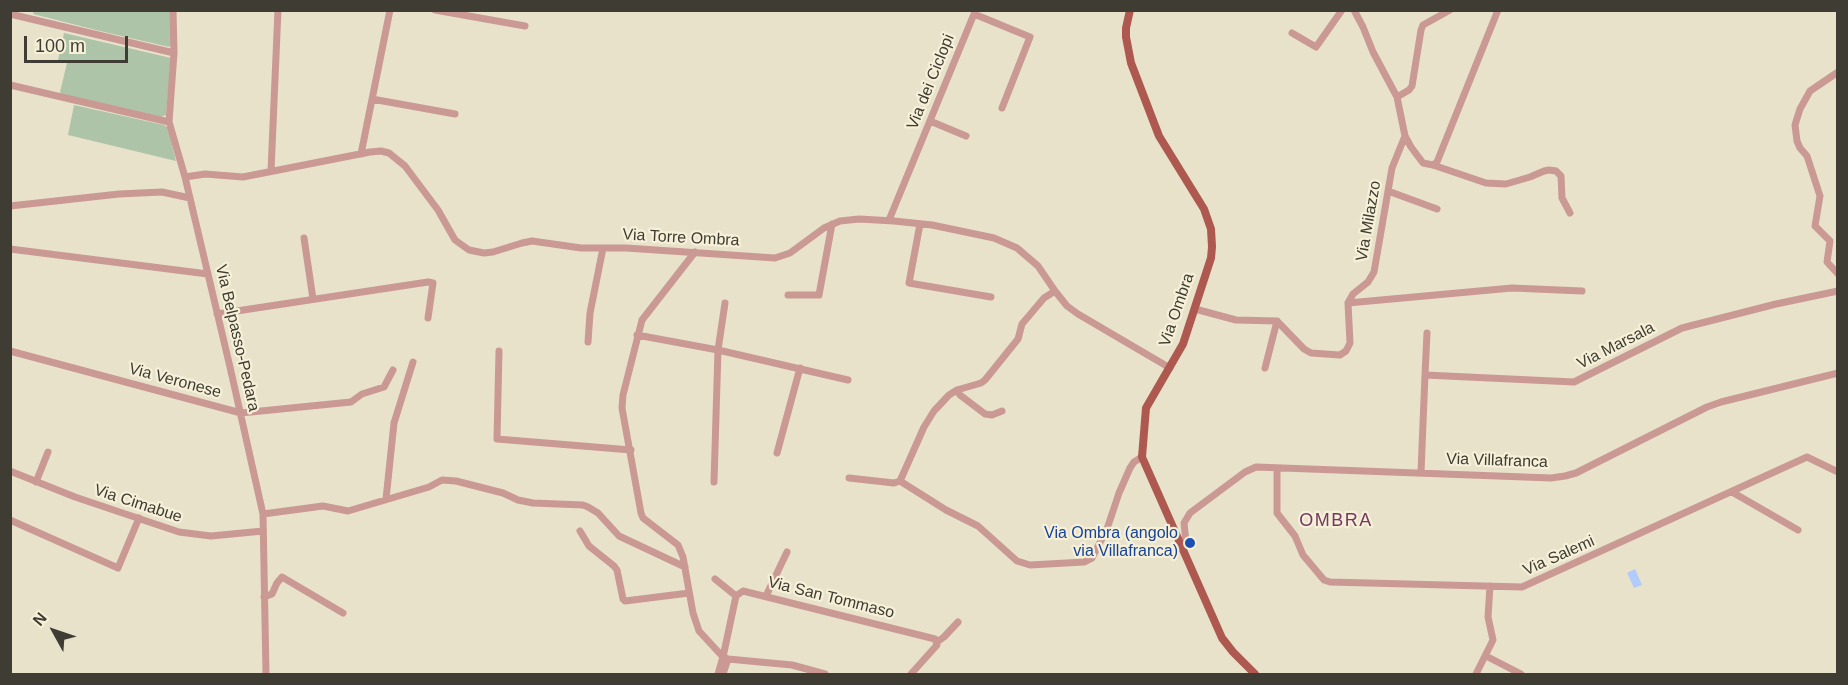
<!DOCTYPE html>
<style>
body{margin:0}
#map{position:relative;width:1848px;height:685px;overflow:hidden;background:#e8e2cb;font-family:Arial,sans-serif}
canvas{display:block}
.frame{position:absolute;inset:0;border:12px solid #3f3d33;pointer-events:none}
.north{position:absolute;left:24px;top:601px;width:60px;height:60px;-webkit-text-stroke:4px #f6f0d8;paint-order:stroke;rotate:310deg;font-size:16px;font-weight:700;line-height:24px;text-align:center;color:#3f3d33}
.north::after{content:'';display:block;margin:auto;width:21px;height:27px;background:#3f3d33;clip-path:polygon(50% 0,100% 100%,50% 72%,0 100%)}
.scale{position:absolute;left:24px;top:36px;width:104px;height:27px;box-sizing:border-box;border:3px solid #3f3d33;border-top:0;padding-left:8px;font-size:18px;line-height:21px;white-space:nowrap;color:#3f3d33;-webkit-text-stroke:4px #f6f0d8;paint-order:stroke}
</style>
<div id="map">
<canvas width="1848" height="685"></canvas>
<div class="frame"></div>
<div class="north">N</div>
<div class="scale">100 m</div>
</div>
<script>
const ctx = document.querySelector('canvas').getContext('2d');
ctx.lineJoin = 'round';
function fillPath(path, color) {
  ctx.fillStyle = color;
  ctx.fill(path, 'evenodd');
}
function poly(rows) {
  const path = new Path2D();
  for (const r of rows) {
    path.moveTo(r[0], r[1]);
    for (let i = 2; i < r.length; i += 2) path.lineTo(r[i], r[i + 1]);
  }
  return path;
}
function stroke(path, color, width, dash) {
  ctx.strokeStyle = color;
  ctx.lineWidth = width;
  ctx.lineCap = dash ? 'butt' : 'round';
  ctx.setLineDash(dash || []);
  ctx.stroke(path);
}
function write(font, color, halo, rows, align = 'center') {
  ctx.font = font + ' Arial,sans-serif';
  ctx.lineWidth = 4.5;
  ctx.setLineDash([]);
  ctx.textBaseline = 'middle';
  ctx.strokeStyle = halo;
  ctx.fillStyle = color;
  for (const [text, x, y, turn = 0] of rows) {
    ctx.save();
    ctx.translate(x, y);
    ctx.rotate((+turn || 0) * Math.PI / 180);
    ctx.textAlign = isNaN(turn) ? turn : align;
    if (halo) ctx.strokeText(text, 0, 0);
    ctx.fillText(text, 0, 0);
    ctx.restore();
  }
}
fillPath(poly([
 [34,10,171,11,171,45,169,47,100,31,33,14],
 [64,33,171,58,166,115,161,117,61,94,60,92,67,63,58,60],
 [74,105,164,125,168,128,176,161,68,135]
]), '#aec4a9');
fillPath(poly([
 [1635,569,1642,585,1634,588,1627,573]
]), '#b1cbfb');
stroke(poly([
 [173,10,174,53,169,122,185,177,230,367,263,514,266,674],
 [435,10,525,26],
 [1354,10,1363,27,1373,52,1397,97,1405,136,1411,147,1423,163,1433,165,1486,183,1506,184,1530,177,1544,171,1549,170,1556,171,1561,176,1562,198,1570,213],
 [10,14,174,53],
 [1292,33,1316,47,1342,10],
 [1838,72,1810,91,1800,109,1795,125,1797,141,1800,148,1807,156,1820,196,1815,226,1830,241,1827,262,1838,274],
 [10,85,169,122],
 [1397,97,1409,90,1412,86,1421,30,1423,25,1450,10],
 [372,99,455,114],
 [930,121,966,136],
 [361,154,390,10],
 [1433,165,1437,162,1498,10],
 [271,171,278,10],
 [185,177,205,174,243,177,370,152,381,151,389,153,405,166,438,210,455,240,469,250,484,253,493,252,522,243,532,241,581,248,626,248,775,258,790,253,824,228,840,221,859,219,894,221,932,225,994,238,1017,248,1038,266,1055,291,1067,306,1078,314,1170,368],
 [1388,191,1437,209],
 [10,206,119,194,162,192,190,198],
 [889,220,974,14,1030,37,1002,108],
 [920,224,909,283,991,297],
 [304,238,313,299],
 [10,249,208,274],
 [695,252,642,320,623,395,622,408,641,513,643,518,678,545,683,557,693,613,699,631,723,657,718,674],
 [788,295,819,295,832,224],
 [1348,303,1512,288,1582,291],
 [1195,309,1236,320,1277,321,1304,349,1311,353,1340,355,1346,351,1350,343,1348,303,1353,294,1368,282,1374,272,1392,168,1405,136],
 [217,314,428,282,433,283,428,318],
 [637,335,718,350,848,380],
 [588,342,590,313,603,248],
 [10,351,241,413,351,402,362,394,384,387,393,370],
 [499,351,497,439,631,450],
 [1265,368,1277,321],
 [1425,375,1427,333],
 [957,390,960,395,985,414,992,415,1002,411],
 [777,453,800,368],
 [1277,468,1277,513,1295,536,1303,555,1324,580,1330,582,1522,587,1807,457,1838,472],
 [10,471,75,497,179,532,211,536,263,531],
 [1421,472,1425,375,1574,382,1682,328,1776,304,1838,291],
 [849,478,894,483,900,481],
 [900,481,946,510,978,526,1017,561,1030,565,1084,562,1092,558,1107,529,1119,493,1130,468,1134,462,1142,457],
 [900,481,924,427,934,411,949,395,957,390,981,383,985,380,1018,339,1022,324,1044,298,1055,291],
 [36,482,48,452],
 [714,482,718,350,725,303],
 [1732,492,1798,530],
 [386,499,394,423,413,362],
 [263,514,323,506,348,511,429,487,442,480,456,481,503,493,518,500,533,503,583,505,588,507,598,513,619,536,685,567],
 [10,520,118,568,139,518],
 [580,531,589,546,614,566,617,570,623,599,625,601,689,593],
 [1182,550,1185,547,1186,542,1184,523,1190,513,1245,472,1256,467,1551,478,1565,476,1576,473,1707,407,1721,402,1838,373],
 [715,579,736,596],
 [766,596,787,552],
 [264,597,272,594,277,583,282,577,343,613],
 [937,642,944,637,958,622],
 [1486,656,1521,674],
 [728,659,792,665,825,674],
 [723,674,728,659,723,657,736,596,743,591,935,639,937,645,911,674],
 [1476,674,1493,640,1488,617,1490,586]
]), '#ca9993', 7);
stroke(poly([
 [1130,10,1126,28,1126,37,1131,63,1159,136,1204,209,1211,229,1212,247,1211,258,1183,344,1146,408,1142,457,1222,638,1233,652,1255,674]
]), '#ae5950', 8);
for (const [x, y, r, color] of [
 [1190,543,6,"#1a4fb4"]
]) {
  const dot = new Path2D();
  dot.arc(x, y, r, 0, 2 * Math.PI);
  ctx.fillStyle = color;
  ctx.fill(dot);
  stroke(dot, '#f6f0d8', 2);
}
write('16px', '#3f3d33', '#f6f0d8', [
 ["Via dei Ciclopi",931,82,-68],
 ["Via Milazzo",1369,221,-80],
 ["Via Torre Ombra",681,238,3],
 ["Via Ombra",1177,310,-71],
 ["Via Belpasso-Pedara",237,338,77],
 ["Via Marsala",1616,346,-27],
 ["Via Veronese",175,381,15],
 ["Via Villafranca",1497,461,2],
 ["Via Cimabue",138,504,18],
 ["Via Salemi",1559,556,-24],
 ["Via San Tommaso",831,598,14]
]);
write('16px', '#164399', '#f6f0d8', [
 ["Via Ombra (angolo",1178,534],
 ["via Villafranca)",1178,552]
], 'right');
ctx.letterSpacing = '1.5px';
write('18px', '#753961', '#f6f0d8', [
 ["OMBRA",1336,521]
]);
ctx.letterSpacing = '0px';
</script>
